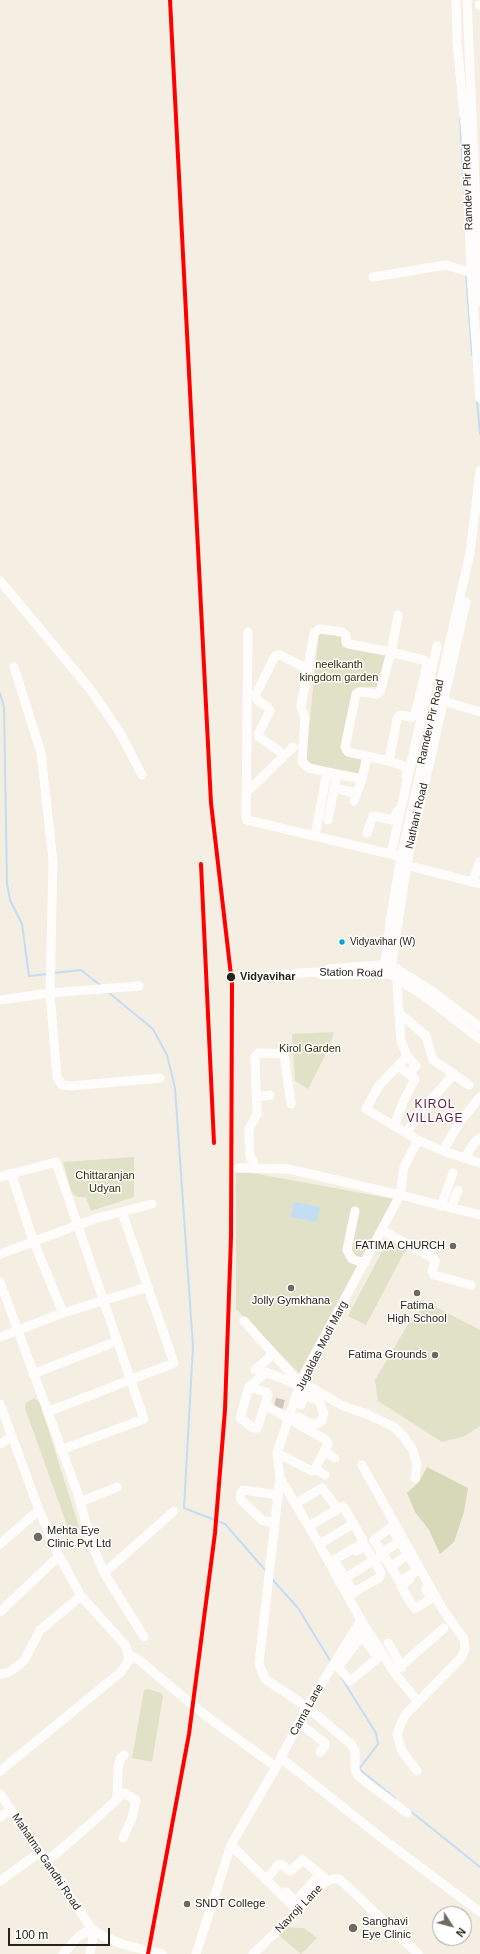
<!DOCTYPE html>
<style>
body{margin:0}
#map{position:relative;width:480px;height:1954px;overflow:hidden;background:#f5efe3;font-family:Helvetica,sans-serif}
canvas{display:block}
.north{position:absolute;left:432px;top:1906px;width:40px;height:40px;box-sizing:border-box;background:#fff;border:1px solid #a9a7a3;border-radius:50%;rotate:126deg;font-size:11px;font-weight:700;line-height:16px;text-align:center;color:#27231a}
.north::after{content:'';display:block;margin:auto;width:14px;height:18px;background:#6f6a60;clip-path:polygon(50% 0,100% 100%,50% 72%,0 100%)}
.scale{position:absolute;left:8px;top:1928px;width:102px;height:18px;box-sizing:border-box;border:2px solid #27231a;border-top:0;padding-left:5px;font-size:12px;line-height:14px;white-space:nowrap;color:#27231a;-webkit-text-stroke:3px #fff;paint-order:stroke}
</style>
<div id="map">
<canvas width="480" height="1954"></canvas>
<div class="north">N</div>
<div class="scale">100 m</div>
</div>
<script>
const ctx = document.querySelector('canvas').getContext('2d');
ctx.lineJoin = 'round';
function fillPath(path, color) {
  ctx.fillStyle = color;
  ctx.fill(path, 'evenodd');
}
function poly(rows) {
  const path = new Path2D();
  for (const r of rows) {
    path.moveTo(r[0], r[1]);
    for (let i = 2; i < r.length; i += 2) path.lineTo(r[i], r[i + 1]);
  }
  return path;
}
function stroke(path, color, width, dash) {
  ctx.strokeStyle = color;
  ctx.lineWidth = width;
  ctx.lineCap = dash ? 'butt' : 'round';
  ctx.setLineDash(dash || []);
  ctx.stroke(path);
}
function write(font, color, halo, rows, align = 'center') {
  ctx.font = font + ' Helvetica,sans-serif';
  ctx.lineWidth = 3;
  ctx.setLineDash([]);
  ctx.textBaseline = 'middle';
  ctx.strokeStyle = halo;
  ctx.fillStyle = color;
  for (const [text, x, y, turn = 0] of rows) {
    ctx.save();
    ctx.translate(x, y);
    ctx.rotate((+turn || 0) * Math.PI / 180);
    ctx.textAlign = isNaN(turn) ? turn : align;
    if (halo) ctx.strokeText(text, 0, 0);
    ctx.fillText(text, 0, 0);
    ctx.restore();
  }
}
fillPath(poly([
 [319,633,341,634,342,647,385,655,380,687,358,687,354,689,342,753,362,758,359,774,308,766,306,755],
 [334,1032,330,1046,308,1089,295,1081,292,1034],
 [134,1157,134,1197,91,1211,86,1197,77,1197,71,1191,63,1162],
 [236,1170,394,1199,299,1373,236,1309],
 [388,1240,406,1249,366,1325,348,1316],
 [432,1305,480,1330,480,1426,465,1436,442,1442,378,1401,375,1380,414,1314],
 [34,1398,40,1403,79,1527,75,1534,70,1534,25,1408,26,1403],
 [148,1689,161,1693,163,1696,152,1762,132,1758,144,1690],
 [282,1927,304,1928,317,1938,301,1954,276,1933]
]), '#e1e1c8');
fillPath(poly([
 [427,1467,468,1488,464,1512,454,1542,440,1554,429,1530,415,1512,407,1493,419,1482]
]), '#d7d8b7');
fillPath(poly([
 [294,1202,320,1207,317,1222,291,1217]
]), '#c3ddf4');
stroke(poly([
 [460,118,464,194],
 [466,274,472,355],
 [477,400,480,434],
 [0,693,4,707,7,884,10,900,22,924,29,976,48,974],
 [54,973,81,970,100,985],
 [108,992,153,1029,167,1055,175,1088,193,1346,184,1508,225,1524,266,1571],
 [271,1578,298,1608,331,1662],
 [341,1677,376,1733,378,1744,359,1769,395,1798],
 [409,1810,480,1867]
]), '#c3ddf4', 2);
stroke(poly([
 [275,1402,286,1405]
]), '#ccc6bb', 9, [9, 4.5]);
stroke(poly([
 [456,0,457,43,466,135,471,274,480,398],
 [467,0,480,301],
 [479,5,480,5],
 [373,277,446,265,475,274],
 [0,581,90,689,119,731,142,775],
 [248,632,246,817,247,820,407,858],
 [392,648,398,615],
 [390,656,380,692,377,694,361,692,356,694,345,747,348,752,389,761,397,719,400,715,412,717,415,714,427,665,424,660,394,653],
 [14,667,41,753,53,861,50,993,57,1077,62,1085,71,1086,160,1078],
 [437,699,480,712],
 [279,751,259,737,258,734,270,711,268,707,257,700,256,694,274,658,277,655,280,655,308,669],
 [389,761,406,767,408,770,406,776],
 [327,772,362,779,367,756],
 [334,788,356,793],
 [246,793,293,747],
 [354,801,362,779],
 [328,820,337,774],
 [367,833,373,816,393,820,398,810],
 [315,836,327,772,309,768,302,762,305,718,301,707,314,633,319,629,342,632,346,635,346,642,349,644,386,651],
 [391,854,437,646],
 [401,864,480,884],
 [472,882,480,862],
 [329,969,379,965,392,966,432,991,480,1027],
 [396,969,401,1041,407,1056,378,1087,366,1109,418,1140,443,1151,480,1163],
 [384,973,390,922,401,857,470,553,480,471],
 [390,974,408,858,466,602],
 [273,975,316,972,322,975,390,974,427,998,480,1039],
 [0,1000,50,993,139,986],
 [399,1013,426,1036,433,1060,469,1085],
 [407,1056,416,1066,409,1074],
 [257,1097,270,1095],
 [394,1126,404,1100,415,1079,398,1066],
 [406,1133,422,1110,454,1074],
 [443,1151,459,1123,480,1097],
 [464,1158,475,1142,480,1138],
 [237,1168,289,1169,400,1195,404,1167,418,1140],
 [253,1168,253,1160,250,1157,249,1134,249,1129,257,1114,255,1057,258,1053,284,1054,291,1104],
 [11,1173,33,1240,63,1313],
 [0,1177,56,1162,144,1419,61,1450],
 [441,1206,453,1173],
 [451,1208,458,1190],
 [355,1211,347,1250,352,1259,365,1263],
 [383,1231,433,1258,435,1261,432,1271,434,1275,471,1285],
 [0,1254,94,1219,152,1204],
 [0,1282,78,1494,90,1539,104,1573,144,1637],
 [244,1321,294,1377,341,1405,369,1415,394,1427,404,1437,413,1450,417,1465,415,1478],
 [0,1337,63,1313,148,1287],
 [255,1370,273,1354],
 [33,1374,117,1341],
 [249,1387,266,1372,300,1386],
 [298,1392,319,1401,324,1413,321,1422,314,1425,298,1417],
 [0,1404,39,1510,59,1556,81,1596,126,1646,129,1660,121,1672,0,1771],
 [265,1405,257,1428,253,1428,240,1418,249,1387,266,1392,268,1395,265,1405,326,1440,328,1444,315,1469,312,1471,277,1453],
 [301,1405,305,1394],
 [47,1412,174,1363,122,1212],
 [0,1444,11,1437],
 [325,1452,335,1458],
 [362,1465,443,1610,464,1639,465,1649,461,1658,406,1714,401,1723,397,1735,402,1751,417,1771],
 [315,1469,325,1475],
 [280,1478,318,1542,361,1620,394,1672,418,1702],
 [80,1502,117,1487],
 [295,1504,322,1488,334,1504],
 [275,1523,262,1520,240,1499,241,1493,243,1490,278,1495],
 [309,1526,343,1506,363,1540,361,1544,329,1563],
 [390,1528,392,1529,416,1568,415,1572,401,1581,399,1580,374,1540,390,1528],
 [323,1542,353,1524],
 [0,1544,39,1510],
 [356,1551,365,1546,374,1560,379,1557],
 [382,1553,403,1539],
 [336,1563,354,1593],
 [391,1566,411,1553],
 [104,1573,174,1511],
 [410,1579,401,1586,414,1608,416,1608,431,1599,426,1589],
 [339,1582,374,1560,381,1573,379,1578,347,1596],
 [0,1612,59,1556],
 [361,1622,362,1636,378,1658,350,1681,338,1667,362,1636],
 [388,1643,402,1667],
 [129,1654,140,1661,201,1712,276,1767],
 [394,1672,444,1628],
 [0,1674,8,1673,24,1661,40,1630,81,1596],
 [299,1723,325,1743,325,1746,320,1752],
 [281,1758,383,1839,480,1912],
 [0,1794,92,1929,103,1936,122,1944,162,1954],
 [117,1800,118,1769,120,1759,124,1755],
 [407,1813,358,1776,355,1769,355,1751,351,1744,307,1707,265,1679,259,1664,278,1495,280,1478,277,1453,301,1381,400,1195,480,1215],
 [0,1817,10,1810],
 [231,1845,298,1911],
 [46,1862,88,1826,124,1793,136,1800,132,1818,123,1838],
 [266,1880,278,1865,281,1864,290,1871,303,1860,328,1881],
 [0,1881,40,1852],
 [286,1892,294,1900,297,1900,320,1874],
 [63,1954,79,1936,92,1929],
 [90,1954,93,1937,92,1929],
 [196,1954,231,1845,276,1767,307,1707,361,1620],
 [253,1954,298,1911,323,1883,332,1879,339,1879,345,1884,418,1954]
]), '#fefdfb', 9);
stroke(poly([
 [201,864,214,1143],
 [148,1954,189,1734,215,1533,225,1410,231,1237,232,984,211,803,170,0]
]), '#f00', 4);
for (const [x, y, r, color] of [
 [342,942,3.5,"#00a9ce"],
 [231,977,5,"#27231a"],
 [453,1246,4,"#6f6a60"],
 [291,1288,4,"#6f6a60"],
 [417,1293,4,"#6f6a60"],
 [435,1355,4,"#6f6a60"],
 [38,1537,5,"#6f6a60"],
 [187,1904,4,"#6f6a60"],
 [353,1928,5,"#6f6a60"]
]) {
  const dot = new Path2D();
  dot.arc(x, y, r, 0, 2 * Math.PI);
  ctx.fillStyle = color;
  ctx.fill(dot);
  stroke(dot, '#fff', 1.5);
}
write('10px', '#27231a', '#fff', [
 ["Vidyavihar (W)",350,942]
], 'left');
write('11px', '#27231a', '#fff', [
 ["Ramdev Pir Road",468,187,-92],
 ["Ramdev Pir Road",431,722,-77],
 ["Nathani Road",417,816,-77],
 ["Station Road",351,973,1],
 ["Jugaldas Modi Marg",322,1346,-63],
 ["Cama Lane",307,1710,-61],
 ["Mahatma Gandhi Road",46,1862,56],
 ["Navroji Lane",299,1909,-46]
]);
write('11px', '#2f3209', '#fff', [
 ["neelkanth",339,665],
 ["kingdom garden",339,678],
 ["Kirol Garden",310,1049],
 ["Chittaranjan",105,1176],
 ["Udyan",105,1189]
]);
write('bold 11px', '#27231a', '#fff', [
 ["Vidyavihar",240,977]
], 'left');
write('11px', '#27231a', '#fff', [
 ["FATIMA CHURCH",445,1246,"right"],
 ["Jolly Gymkhana",291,1301,"center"],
 ["Fatima",417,1306,"center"],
 ["High School",417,1319,"center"],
 ["Fatima Grounds",427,1355,"right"],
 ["Mehta Eye",47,1531],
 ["Clinic Pvt Ltd",47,1544],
 ["SNDT College",195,1904],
 ["Sanghavi",362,1922],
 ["Eye Clinic",362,1935]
], 'left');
ctx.letterSpacing = '1px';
write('12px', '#5e1c39', '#fff', [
 ["KIROL",435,1105],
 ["VILLAGE",435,1119]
]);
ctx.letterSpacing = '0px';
</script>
